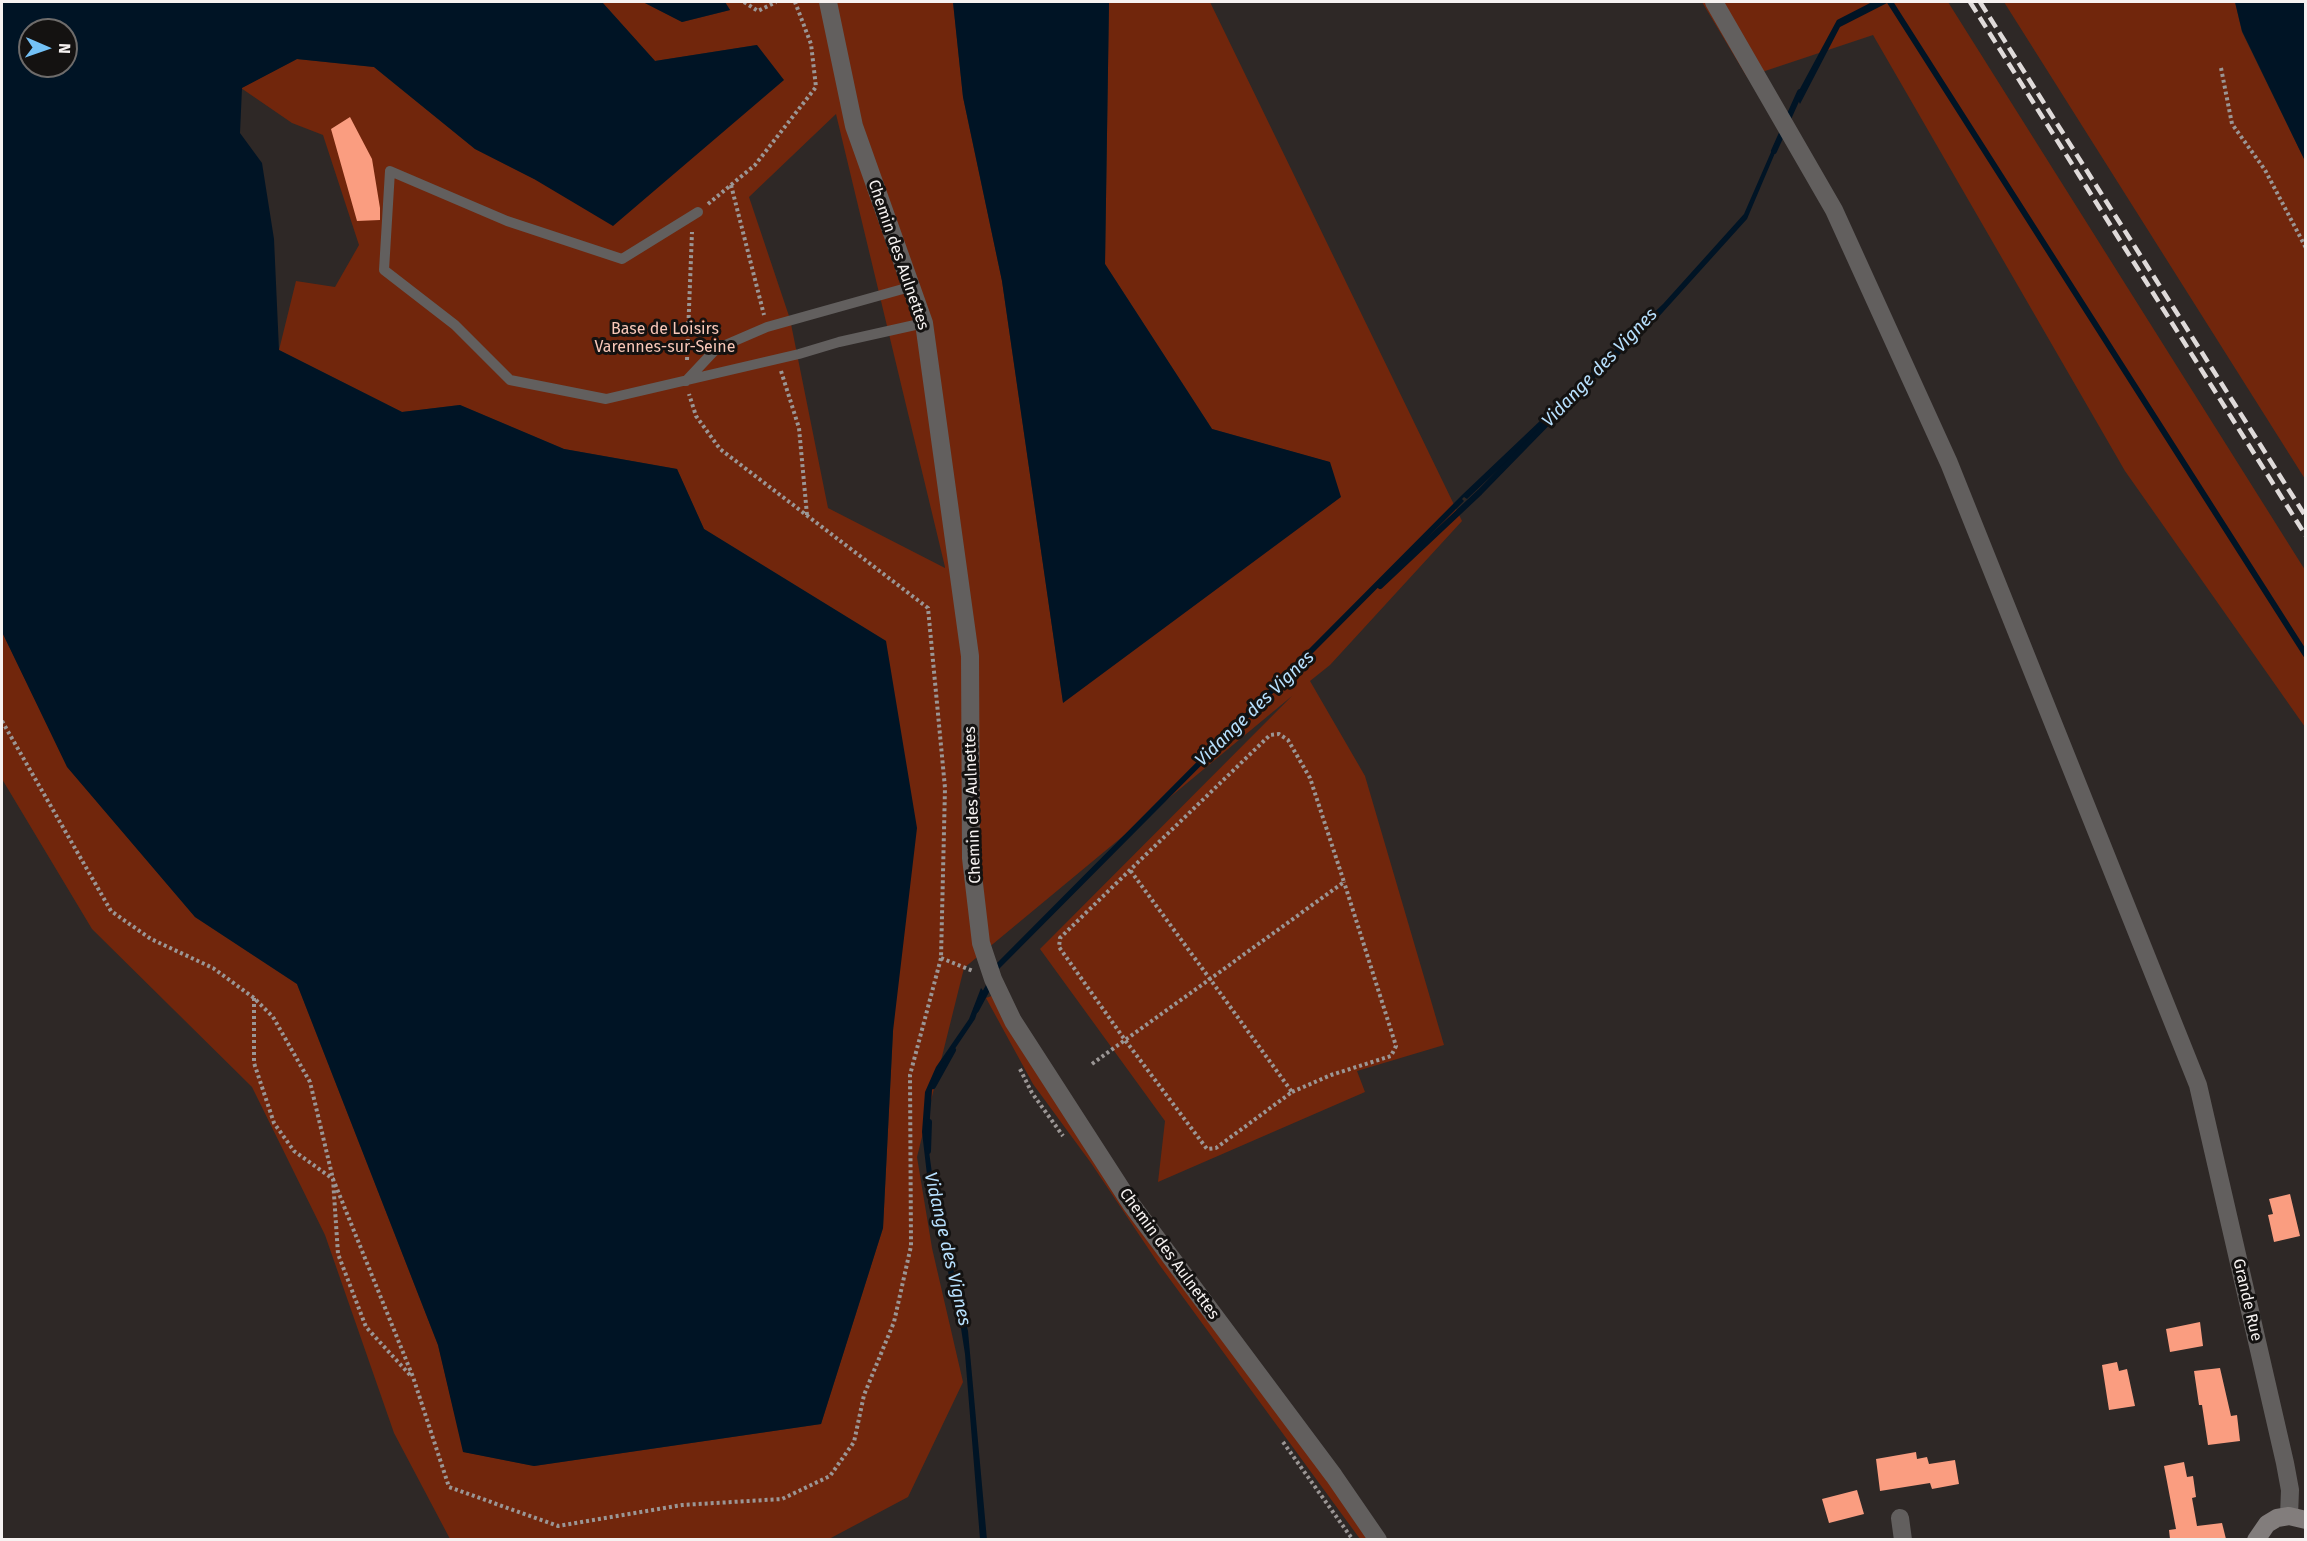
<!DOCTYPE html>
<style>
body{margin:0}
#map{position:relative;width:2307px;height:1541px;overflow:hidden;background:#2e2826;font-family:"Fira Sans",sans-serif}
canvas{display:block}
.frame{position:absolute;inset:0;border:3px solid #f6f2f1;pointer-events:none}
.north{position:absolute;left:18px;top:18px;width:60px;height:60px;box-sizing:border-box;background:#141211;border:2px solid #6e6c6b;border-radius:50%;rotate:92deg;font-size:16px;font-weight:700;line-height:24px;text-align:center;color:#f6f2f1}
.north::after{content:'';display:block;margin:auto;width:21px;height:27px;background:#73c1f6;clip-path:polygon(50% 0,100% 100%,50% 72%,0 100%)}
</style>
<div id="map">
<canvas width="2307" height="1541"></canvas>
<div class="frame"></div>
<div class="north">N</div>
</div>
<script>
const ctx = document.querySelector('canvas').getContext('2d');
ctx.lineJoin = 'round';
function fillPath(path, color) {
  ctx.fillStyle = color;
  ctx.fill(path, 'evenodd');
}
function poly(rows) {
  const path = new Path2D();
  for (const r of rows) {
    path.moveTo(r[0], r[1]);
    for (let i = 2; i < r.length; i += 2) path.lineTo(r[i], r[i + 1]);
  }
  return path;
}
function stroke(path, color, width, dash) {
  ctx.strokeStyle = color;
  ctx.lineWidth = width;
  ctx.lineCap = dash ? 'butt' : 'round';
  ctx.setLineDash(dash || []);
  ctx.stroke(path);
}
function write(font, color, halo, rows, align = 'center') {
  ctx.font = font + ' "Fira Sans",sans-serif';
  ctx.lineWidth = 6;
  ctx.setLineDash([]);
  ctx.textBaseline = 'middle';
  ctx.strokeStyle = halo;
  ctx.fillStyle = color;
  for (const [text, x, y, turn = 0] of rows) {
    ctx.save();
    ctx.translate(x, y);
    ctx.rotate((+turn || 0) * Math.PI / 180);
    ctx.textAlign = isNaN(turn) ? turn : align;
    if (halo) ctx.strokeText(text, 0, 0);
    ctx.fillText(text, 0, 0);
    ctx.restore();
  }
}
fillPath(poly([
 [602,2,643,2,682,22,730,10,725,2,953,2,963,97,1002,281,1063,702,1329,462,1212,429,1105,264,1109,2,1210,2,1462,521,1330,665,1310,681,1365,776,1444,1045,1357,1071,1365,1092,1158,1182,1165,1121,1040,949,1292,696,964,968,917,1157,932,1248,963,1382,908,1497,829,1539,450,1539,394,1433,325,1235,252,1087,92,929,2,779,2,632,68,767,195,917,297,984,438,1345,464,1452,534,1466,821,1424,883,1228,893,1031,886,641,704,529,677,469,564,449,460,405,402,412,279,350,296,281,335,287,359,245,323,135,292,123,241,88,297,59,374,67,475,149,534,179,757,45,655,61],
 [836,114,945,567,945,568,828,508,790,319,749,197],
 [1702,2,1948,2,2305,570,2305,727,2125,471,1873,35,1747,77],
 [2004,2,2235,2,2242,32,2305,161,2305,479],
 [997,994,1027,1048,1374,1539,1360,1539,1158,1263,1091,1163,1033,1084,986,998]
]), '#71260c');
fillPath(poly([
 [2,2,602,2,655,61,757,45,784,80,613,226,534,179,475,149,374,67,297,59,242,88,240,133,262,163,274,239,279,350,402,412,460,405,564,449,677,469,704,529,886,641,917,828,893,1031,883,1228,821,1424,534,1466,463,1452,438,1345,297,984,195,917,67,767,2,632],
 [30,30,66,30,66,66,30,66],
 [643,2,725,2,730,10,682,22],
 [953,2,1109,2,1105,264,1212,429,1330,462,1341,497,1063,703,1002,281,963,97],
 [1872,2,1889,2,1840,27,1800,104,1796,96,1837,20],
 [2235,2,2305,2,2305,161,2242,31],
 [1775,143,1778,146,1747,219,1654,322,1467,499,1464,497,1462,499,1464,501,995,973,994,966,1462,495,1663,304,1744,214],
 [981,988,984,992,975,1019,948,1059,932,1090,928,1144,934,1188,968,1331,987,1540,980,1539,965,1354,960,1322,929,1192,922,1132,925,1092,936,1067,969,1019]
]), '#001425');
stroke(poly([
 [1890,2,2306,655],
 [1787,121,1800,92],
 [1774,151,1783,131],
 [1380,586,1480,492,1559,411],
 [976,1010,991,982],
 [933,1086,953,1050],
 [928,1151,929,1122]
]), '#001425', 6);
fillPath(poly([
 [350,117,372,159,380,208,380,220,357,221,331,129],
 [2290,1194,2300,1236,2274,1242,2268,1215,2273,1214,2269,1199],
 [2200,1322,2203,1346,2170,1352,2166,1329],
 [2117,1362,2119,1371,2127,1369,2135,1406,2109,1410,2102,1365],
 [2220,1368,2231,1416,2237,1415,2240,1441,2208,1445,2202,1405,2199,1405,2194,1371],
 [1916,1452,1917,1459,1927,1457,1929,1464,1955,1460,1959,1484,1932,1489,1930,1483,1880,1491,1876,1459],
 [2184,1462,2187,1477,2193,1476,2196,1497,2192,1498,2197,1526,2222,1523,2226,1539,2170,1539,2169,1530,2176,1529,2164,1466],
 [1857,1490,1864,1514,1829,1523,1822,1499]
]), '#fa9d80');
stroke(poly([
 [744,2,758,11,776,2],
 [2221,68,2232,124,2265,170,2306,248],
 [731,185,764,315],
 [708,204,755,165,816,87,811,44,795,2],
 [687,360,692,232],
 [781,371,799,428,807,515],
 [2,721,111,911,151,939,213,968,254,998,273,1017,310,1082,333,1179,413,1377,449,1487,558,1526,682,1505,782,1499,830,1476,854,1442,864,1395,894,1322,911,1246,910,1075,941,958,945,788,928,608,720,449,696,416,689,394],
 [941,958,973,971],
 [254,998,254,1063,274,1123,294,1151,333,1179,338,1254,366,1327,410,1375],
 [1092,1064,1125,1040,1210,979,1344,882,1310,778,1288,740,1279,734,1270,735,1130,870,1060,938,1059,947,1125,1040,1207,1149,1216,1148,1292,1092,1210,979,1130,870],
 [1020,1069,1032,1093,1063,1136],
 [1292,1092,1331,1075,1391,1056,1396,1046,1344,882],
 [1283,1442,1353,1540]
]), '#9b9695', 4, [3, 3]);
stroke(poly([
 [698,212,622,259,507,221,390,171,384,270,455,325,510,380,606,399,799,354,839,342,924,323],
 [686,381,716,349,767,327,910,287]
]), '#625f5e', 10);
stroke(poly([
 [828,2,854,126,924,323,970,656,971,858,981,943,993,979,1013,1021,1131,1204,1334,1476,1378,1540],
 [1714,2,1834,210,1949,463,2198,1085,2285,1463,2290,1490,2289,1516],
 [1900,1518,1903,1540]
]), '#625f5e', 18);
stroke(poly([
 [2256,1540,2267,1524,2277,1518,2289,1516,2306,1520]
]), '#827d7c', 18);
stroke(poly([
 [1970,2,2306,536],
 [1980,2,2306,517]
]), '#dfdad9', 4.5, [12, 6]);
write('16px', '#f6f2f1', '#141211', [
 ["Chemin des Aulnettes",898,255,71],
 ["Chemin des Aulnettes",973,805,-92],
 ["Chemin des Aulnettes",1169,1254,54],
 ["Grande Rue",2247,1300,77]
]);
write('16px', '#f9c8b9', '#141211', [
 ["Base de Loisirs",665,330],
 ["Varennes-sur-Seine",665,348]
]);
write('italic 18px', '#b7e0fe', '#141211', [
 ["Vidange des Vignes",1600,368,-46],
 ["Vidange des Vignes",1255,709,-44],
 ["Vidange des Vignes",947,1249,77]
]);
</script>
